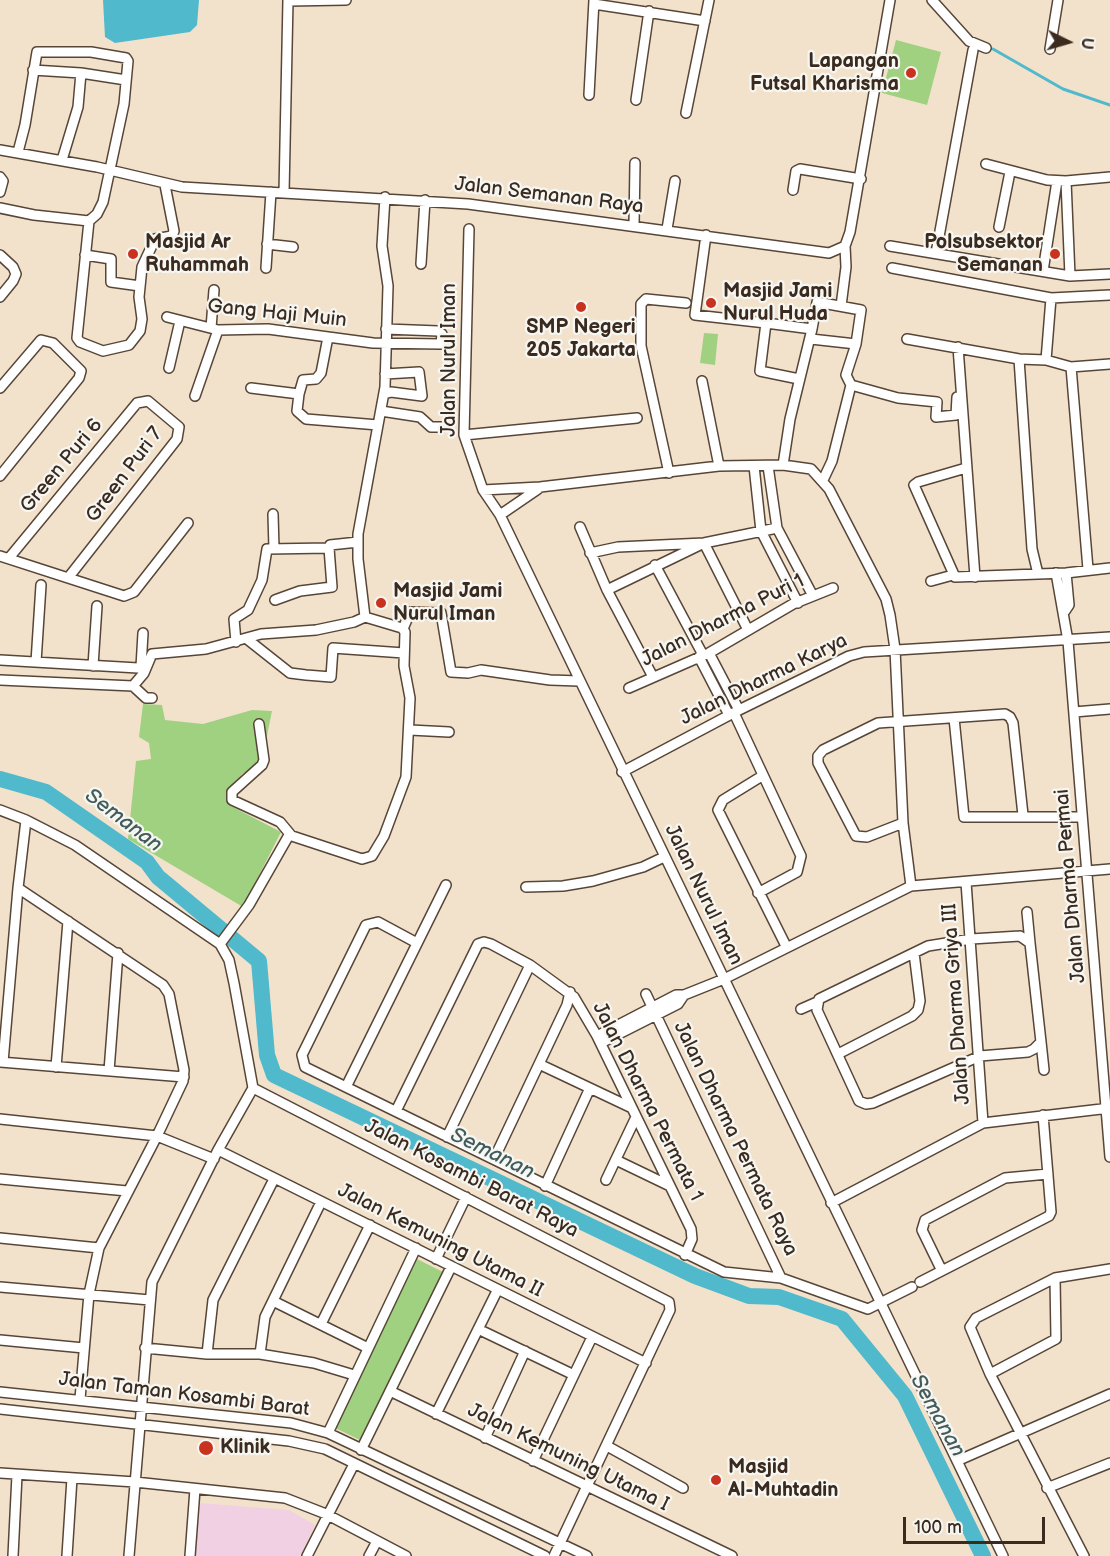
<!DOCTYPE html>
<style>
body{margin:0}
#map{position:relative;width:1110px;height:1556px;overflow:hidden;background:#f3e2cb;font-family:"Balsamiq Sans",sans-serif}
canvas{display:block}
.north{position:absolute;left:1038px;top:12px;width:60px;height:60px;-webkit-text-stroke:4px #f6f6f2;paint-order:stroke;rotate:95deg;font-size:16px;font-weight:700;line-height:24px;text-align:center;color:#3b2a1e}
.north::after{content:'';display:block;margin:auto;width:21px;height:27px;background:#3b2a1e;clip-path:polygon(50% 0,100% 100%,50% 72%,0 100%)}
.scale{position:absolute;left:903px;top:1517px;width:142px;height:27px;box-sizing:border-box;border:3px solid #3b2a1e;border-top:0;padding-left:8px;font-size:18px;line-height:21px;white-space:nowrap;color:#3b2a1e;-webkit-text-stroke:4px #f6f6f2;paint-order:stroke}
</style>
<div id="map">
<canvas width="1110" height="1556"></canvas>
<div class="north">U</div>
<div class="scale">100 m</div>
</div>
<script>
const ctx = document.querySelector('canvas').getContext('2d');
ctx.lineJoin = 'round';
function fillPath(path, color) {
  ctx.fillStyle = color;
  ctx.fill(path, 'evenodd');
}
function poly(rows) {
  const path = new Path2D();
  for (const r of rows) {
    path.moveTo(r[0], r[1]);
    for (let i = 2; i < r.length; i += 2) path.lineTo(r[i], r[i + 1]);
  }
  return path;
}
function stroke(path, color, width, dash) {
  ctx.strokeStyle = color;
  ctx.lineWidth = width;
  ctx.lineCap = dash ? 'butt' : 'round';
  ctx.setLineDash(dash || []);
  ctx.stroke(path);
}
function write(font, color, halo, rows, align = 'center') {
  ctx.font = font + ' "Balsamiq Sans",sans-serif';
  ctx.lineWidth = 4.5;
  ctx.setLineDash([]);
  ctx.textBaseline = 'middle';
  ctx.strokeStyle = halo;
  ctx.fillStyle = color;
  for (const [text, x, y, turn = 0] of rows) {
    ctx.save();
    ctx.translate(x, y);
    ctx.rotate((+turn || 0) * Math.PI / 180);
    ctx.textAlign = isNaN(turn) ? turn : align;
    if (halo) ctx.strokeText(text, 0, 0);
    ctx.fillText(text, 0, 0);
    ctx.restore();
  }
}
fillPath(poly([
 [200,1503,289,1510,315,1525,300,1556,195,1556]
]), '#f1d0e3');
fillPath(poly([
 [896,40,941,52,927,105,882,93],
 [704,333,718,334,715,365,700,363],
 [143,704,162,705,165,720,203,724,252,710,272,711,261,765,242,774,227,804,281,832,243,907,128,839,136,761,151,759,149,743,139,737],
 [417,1259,443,1272,360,1440,335,1428]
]), '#9fd181');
fillPath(poly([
 [103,0,199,0,197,25,190,32,115,43,105,37]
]), '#50b9cc');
stroke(poly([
 [993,49,1063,89,1110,105]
]), '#50b9cc', 3);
stroke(poly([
 [0,779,46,792,147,862,158,877,259,961,267,1055,274,1075,695,1276,749,1296,779,1297,842,1319,905,1396,983,1556]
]), '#50b9cc', 16);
const minor = poly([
 [932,0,969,41,986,48],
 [288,1,346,0],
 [594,4,705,21],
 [1050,49,1058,0],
 [33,70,81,73,78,107,62,160],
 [81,73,126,80],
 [589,95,594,0],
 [636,100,649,11],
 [686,113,709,0],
 [0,150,97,167,182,187,468,204,829,253,845,246,850,232,890,0],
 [18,152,25,125,37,52,91,52,126,58,128,61,124,104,103,202,97,214,89,221,77,338,80,342,103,351,129,345,140,331,142,319,139,297,142,267,155,239,172,236,174,231,165,185],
 [986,164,1047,180,1066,181,1070,276],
 [0,177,3,181,0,192],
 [1066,181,1110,177],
 [793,190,796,171,800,169,861,179],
 [284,193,288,0],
 [0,208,34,215,89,221],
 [634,225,635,163],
 [999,227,1010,172],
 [469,229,464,435,483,490,500,515,1003,1556],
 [667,229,675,181],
 [706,235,695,315,766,323],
 [267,244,293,247],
 [890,246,1070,276,1110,274],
 [936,253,973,50],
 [0,255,13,267,16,274,13,281,0,297],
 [85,255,111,259,111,282,140,286],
 [421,264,425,200],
 [266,268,271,192],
 [892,268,1051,298,1110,295],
 [1043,271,1057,181],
 [841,306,846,267,845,246],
 [167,317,218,330,268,329,373,343,441,344,442,334,438,331,386,329],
 [211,328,214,290],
 [811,339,856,344,861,310,817,302,812,329],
 [907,339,1019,359,1046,360,1051,298],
 [958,347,975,577],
 [1019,359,1032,549,1038,574],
 [1046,360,1071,367,1110,364],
 [1071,367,1088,569],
 [169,368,180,321],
 [702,381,719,466],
 [851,385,898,398,937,402,936,417,956,415,957,397],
 [851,385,846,375,856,344],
 [0,388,41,340,53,343,81,371,79,378,0,476],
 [251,388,299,394,303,380,316,379,321,373,328,337],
 [299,394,297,411,306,419,378,425],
 [384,394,391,392,422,396,419,372,385,374],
 [195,396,218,330],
 [381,411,420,417,431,427,442,427],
 [464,435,637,418],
 [783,465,790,419,812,329,766,323,760,371,799,379],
 [754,466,761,531,798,603],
 [768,466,777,528,813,596],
 [966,468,918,482,914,485,955,577,1066,573,1110,568],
 [669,473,641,346,641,304,646,299,686,303],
 [823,480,832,461,851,385],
 [483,490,540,487,719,466,783,465,811,469,829,489,886,599,890,615,895,649,903,823,911,886],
 [273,514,274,549],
 [500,515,538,489],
 [580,527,607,590,653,677],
 [590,553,618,547,704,543,777,528],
 [0,556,124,596,134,592,188,523],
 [9,558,137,403,148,401,179,427,177,439,68,578],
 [655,565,703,655],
 [1056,573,1068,641,1110,1157],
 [931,581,953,575],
 [607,590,704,543,747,628],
 [275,600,300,591,332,587,329,548],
 [1065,611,1069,605,1066,573],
 [365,617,358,559,358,534,385,387,388,286,382,246,385,197],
 [403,629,410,612,441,613,451,672,468,673,481,670,550,680,579,681],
 [247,639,290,673,306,675,331,677,333,648,404,653],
 [236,642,234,619,248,610,262,580,267,549,329,548,330,545,358,542],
 [709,653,739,710],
 [699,657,729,715],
 [0,660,138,668,141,667,143,633],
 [36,662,41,585],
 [93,666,97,606],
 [0,680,133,686,146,698,152,698],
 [133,686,144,673,152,654,206,649,261,634,316,630,354,622,365,617],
 [629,688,709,653,793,604,833,588],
 [1074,712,1110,709],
 [734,713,801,856,797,872,758,893],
 [954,718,964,817,1082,817],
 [259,724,264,760,262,765,232,792,232,800,280,822,290,834],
 [410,730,449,732],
 [622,772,739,710,849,656,864,652,1110,637],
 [762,776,723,800,718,810,786,946],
 [0,810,26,820,75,845,220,944,229,960,234,983,253,1088,218,1150,152,1282,129,1556],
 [903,823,867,837,856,836,818,763,818,756,823,750,878,723,1005,714,1010,717,1013,723,1023,815],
 [966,882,983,1123],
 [526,887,563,886,593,881,643,867,664,857],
 [18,888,163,985,169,994,184,1070,183,1081,157,1136,99,1248,89,1294,80,1399],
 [1027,912,1030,943],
 [1020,936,1030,943,1041,1042,1034,1049,1028,1052,980,1056,873,1103,866,1104,859,1101,817,1010,819,999,928,946,971,939,1020,936],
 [417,943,378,922,366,925,302,1055,305,1067,724,1272,781,1278,868,1309,912,1287],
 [220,944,249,905,289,835,362,859,372,856,384,836,406,777,410,698,404,666,405,632,402,628,365,617],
 [646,994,781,1278],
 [801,1009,817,1002],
 [597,1036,676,995,684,995,724,979,911,886,1110,869],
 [1041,1042,1044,1070],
 [601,1043,678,1004,684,995],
 [838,1054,912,1016,918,1010,920,1001,914,953],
 [0,1062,184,1077],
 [3,1062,18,888,26,820],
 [539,1064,632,1108],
 [56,1067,68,921],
 [109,1071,118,953],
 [346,1087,446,885],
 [253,1088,669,1302,670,1310,554,1556],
 [396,1111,478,944,484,942,491,944,530,965,574,997,597,1036,691,1229,692,1239,685,1255],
 [0,1119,157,1136,214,1159],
 [447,1137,530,965],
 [218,1150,646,1363],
 [494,1159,567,1005,570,992],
 [616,1160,670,1186],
 [0,1179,127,1191],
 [606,1180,636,1117],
 [545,1186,590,1088],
 [831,1203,983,1123,1110,1108],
 [0,1238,99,1248],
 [436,1259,466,1197],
 [941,1269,922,1230,925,1220,1005,1178,1048,1174],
 [920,1282,1049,1216,1051,1212,1043,1115],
 [0,1287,150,1300],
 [273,1301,368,1348],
 [321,1324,370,1225],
 [478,1329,574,1375],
 [0,1340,84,1348],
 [145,1348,207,1354,260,1354,314,1363,354,1375],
 [207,1354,213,1300,274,1179],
 [260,1354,265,1317,321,1202],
 [990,1374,1056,1339,1055,1278],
 [390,1391,732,1556],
 [0,1392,291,1423,328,1433,587,1556],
 [0,1409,289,1441,325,1449,545,1556],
 [436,1414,497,1291],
 [328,1433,416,1248],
 [485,1438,525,1351],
 [607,1446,683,1488],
 [361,1450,451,1267],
 [533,1461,592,1337],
 [957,1461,1110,1394],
 [0,1473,135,1482,285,1498,326,1514,406,1556],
 [1047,1488,1110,1463],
 [13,1556,17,1475],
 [67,1556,72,1478],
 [190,1556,195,1489],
 [307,1556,354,1464],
 [369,1556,377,1541],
 [1084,1556,990,1374,970,1327,976,1318,1055,1278,1110,1269]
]);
stroke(minor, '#574638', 12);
stroke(minor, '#fff', 9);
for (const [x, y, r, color] of [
 [911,73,6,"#c8321e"],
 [133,254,6,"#c8321e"],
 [1055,254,6,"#c8321e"],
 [711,303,6,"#c8321e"],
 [581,307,6,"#c8321e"],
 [381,603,6,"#c8321e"],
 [206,1448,8,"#c8321e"],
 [716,1480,6,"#c8321e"]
]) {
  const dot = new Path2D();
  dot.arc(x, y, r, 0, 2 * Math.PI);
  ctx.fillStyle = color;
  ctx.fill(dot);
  stroke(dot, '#f6f6f2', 2);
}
write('bold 20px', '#3b2a1e', '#f6f6f2', [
 ["Lapangan",899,62,"right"],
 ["Futsal Kharisma",899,85,"right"],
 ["Masjid Ar",145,243],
 ["Ruhammah",145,266],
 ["Polsubsektor",1043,243,"right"],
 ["Semanan",1043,266,"right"],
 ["Masjid Jami",723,292],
 ["Nurul Huda",723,315],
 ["SMP Negeri",581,328,"center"],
 ["205 Jakarta",581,351,"center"],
 ["Masjid Jami",393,592],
 ["Nurul Iman",393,615],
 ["Klinik",220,1448],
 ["Masjid",728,1468],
 ["Al-Muhtadin",728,1491]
], 'left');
write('20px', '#3b2a1e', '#f6f6f2', [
 ["Jalan Semanan Raya",549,196,7],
 ["Gang Haji Muin",277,314,6],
 ["Jalan Nurul Iman",450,360,-90],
 ["Green Puri 6",62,466,-50],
 ["Green Puri 7",125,475,-53],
 ["Jalan Dharma Puri 1",723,621,-27],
 ["Jalan Dharma Karya",764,680,-26],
 ["Jalan Dharma Permai",1071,886,-95],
 ["Jalan Nurul Iman",703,895,64],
 ["Jalan Dharma Griya III",957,1004,-94],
 ["Jalan Dharma Permata 1",647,1102,63],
 ["Jalan Dharma Permata Raya",735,1139,64],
 ["Jalan Kosambi Barat Raya",471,1179,27],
 ["Jalan Kemuning Utama II",440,1241,27],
 ["Jalan Taman Kosambi Barat",184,1395,7],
 ["Jalan Kemuning Utama I",568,1458,26]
]);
write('italic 21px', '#425c5b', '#f6f6f2', [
 ["Semanan",123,821,37],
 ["Semanan",492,1154,26],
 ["Semanan",937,1416,61]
]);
</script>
